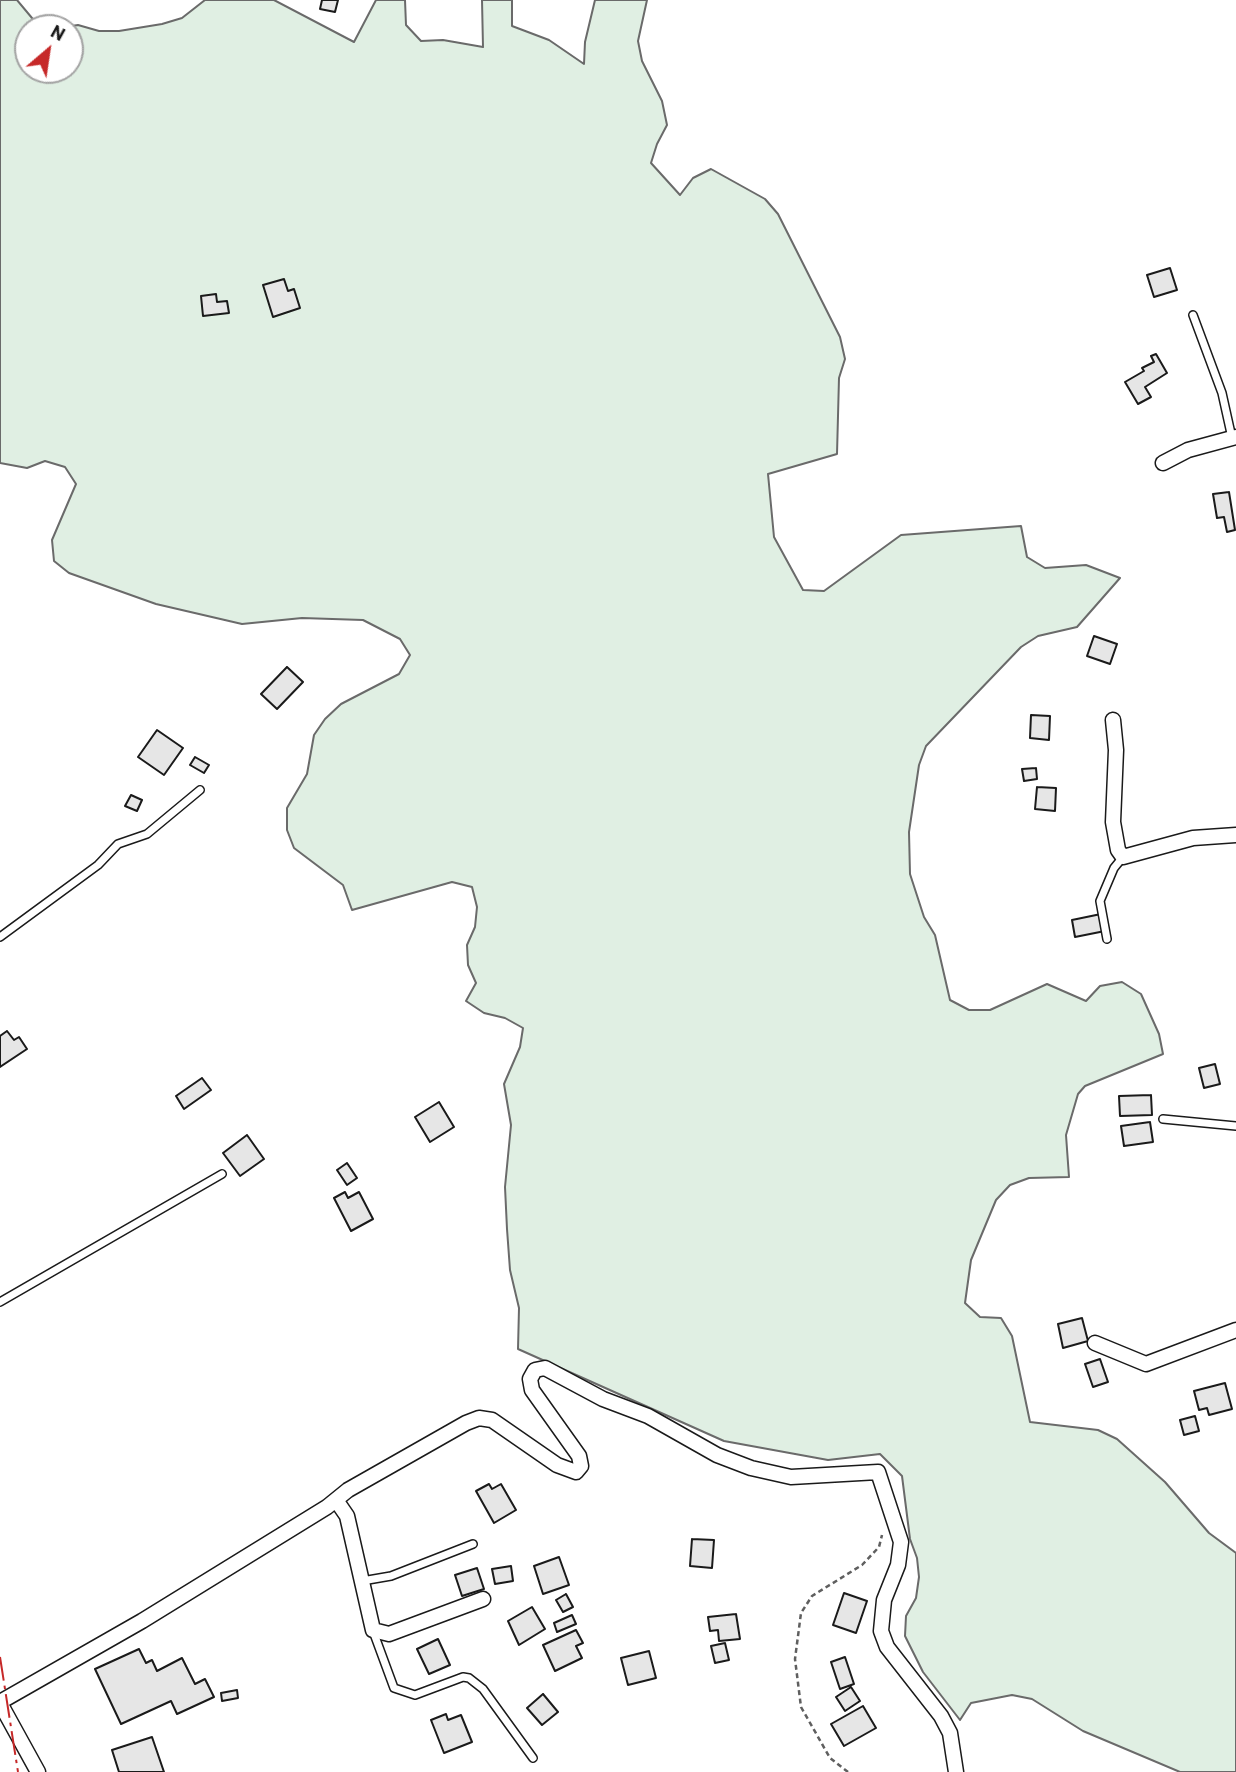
<!DOCTYPE html>
<style>
body{margin:0}
#map{position:relative;width:1236px;height:1772px;overflow:hidden;background:#fff;font-family:Barlow,sans-serif}
canvas{display:block}
.north{position:absolute;left:14px;top:14px;width:70px;height:70px;box-sizing:border-box;background:#fff;border:2px solid #a3a3a3;border-radius:50%;rotate:29deg;font-size:19px;font-weight:700;line-height:28px;text-align:center;color:#1a1a1a}
.north::after{content:'';display:block;margin:auto;width:24px;height:32px;background:#c62828;clip-path:polygon(50% 0,100% 100%,50% 72%,0 100%)}
</style>
<div id="map">
<canvas width="1236" height="1772"></canvas>
<div class="north">N</div>
</div>
<script>
const ctx = document.querySelector('canvas').getContext('2d');
ctx.lineJoin = 'round';
function fillPath(path, color) {
  ctx.fillStyle = color;
  ctx.fill(path, 'evenodd');
}
function poly(rows) {
  const path = new Path2D();
  for (const r of rows) {
    path.moveTo(r[0], r[1]);
    for (let i = 2; i < r.length; i += 2) path.lineTo(r[i], r[i + 1]);
  }
  return path;
}
function stroke(path, color, width, dash) {
  ctx.strokeStyle = color;
  ctx.lineWidth = width;
  ctx.lineCap = dash ? 'butt' : 'round';
  ctx.setLineDash(dash || []);
  ctx.stroke(path);
}
const green = poly([
 [0,0,17,0,37,24,57,28,28,28,28,70,70,70,70,28,58,28,78,25,99,31,119,31,162,24,182,18,205,0,274,0,354,42,376,0,405,0,406,25,421,41,443,40,483,47,482,0,512,0,512,26,549,40,584,64,585,42,595,0,647,0,638,41,642,61,662,101,667,125,657,144,651,163,680,195,693,178,711,169,765,199,778,214,840,337,845,359,839,378,837,454,768,474,774,537,803,590,824,591,901,535,1021,526,1027,557,1045,568,1086,565,1120,578,1077,627,1038,636,1021,647,926,746,919,765,909,832,910,874,924,917,935,935,950,1000,969,1010,990,1010,1047,984,1086,1001,1100,986,1122,982,1141,994,1159,1034,1163,1054,1085,1086,1078,1094,1066,1135,1069,1177,1029,1178,1010,1185,996,1200,971,1260,965,1303,980,1317,1001,1318,1012,1336,1030,1422,1098,1430,1117,1439,1165,1482,1209,1533,1236,1553,1236,1772,1180,1772,1083,1731,1032,1699,1012,1695,971,1703,960,1720,923,1672,905,1636,906,1616,916,1598,919,1577,917,1558,910,1539,902,1476,880,1454,828,1460,724,1441,518,1349,519,1308,510,1270,507,1229,505,1187,511,1125,504,1084,520,1047,523,1028,505,1018,484,1013,466,1001,476,983,468,965,467,945,475,927,477,907,472,887,452,882,352,910,343,885,294,848,287,830,287,808,307,774,314,735,325,719,341,704,399,674,410,655,400,639,363,620,302,618,242,624,156,604,69,573,54,561,52,540,76,484,65,467,45,461,27,468,0,463,0,0]
]);
fillPath(green, '#e0efe3');
stroke(green, '#6a6a6a', 2);
const building = poly([
 [322,0,338,0,335,12,320,9,322,0],
 [1170,268,1177,290,1154,297,1147,275,1170,268],
 [284,279,288,291,294,289,300,308,273,317,263,285,284,279],
 [216,294,217,302,227,301,229,313,203,316,201,296,216,294],
 [1156,354,1167,373,1145,387,1151,397,1138,404,1125,382,1144,371,1142,368,1154,362,1151,356,1156,354],
 [1229,492,1235,530,1227,532,1224,517,1217,518,1213,494,1229,492],
 [1094,636,1117,644,1110,664,1087,656,1094,636],
 [287,667,303,682,277,709,261,694,287,667],
 [1031,715,1050,716,1049,740,1030,738,1031,715],
 [157,730,183,748,164,775,138,757,157,730],
 [195,757,209,765,204,773,190,765,195,757],
 [1036,768,1037,779,1024,781,1022,769,1036,768],
 [1037,787,1056,788,1055,811,1035,809,1037,787],
 [131,795,142,800,137,811,125,806,131,795],
 [1101,914,1105,931,1075,937,1072,920,1101,914],
 [7,1031,14,1040,19,1037,27,1049,0,1067,0,1036,7,1031],
 [1215,1064,1220,1084,1204,1088,1199,1068,1215,1064],
 [202,1078,211,1090,184,1109,176,1096,202,1078],
 [1151,1095,1152,1115,1120,1116,1119,1096,1151,1095],
 [439,1102,454,1127,430,1142,415,1117,439,1102],
 [1150,1122,1153,1142,1124,1146,1121,1126,1150,1122],
 [247,1135,264,1159,240,1176,223,1153,247,1135],
 [347,1163,357,1178,347,1185,337,1170,347,1163],
 [345,1192,348,1198,359,1192,373,1219,351,1231,334,1198,345,1192],
 [1082,1318,1088,1341,1063,1348,1058,1324,1082,1318],
 [1100,1359,1108,1382,1093,1387,1085,1364,1100,1359],
 [1225,1383,1232,1409,1209,1415,1207,1408,1199,1410,1194,1391,1225,1383],
 [1195,1416,1199,1431,1184,1435,1180,1420,1195,1416],
 [489,1484,492,1489,501,1484,516,1510,494,1523,476,1491,489,1484],
 [692,1539,714,1540,712,1568,690,1566,692,1539],
 [559,1557,569,1585,543,1594,534,1566,559,1557],
 [511,1566,513,1581,495,1584,492,1569,511,1566],
 [477,1568,484,1589,462,1596,455,1575,477,1568],
 [844,1593,867,1601,856,1633,833,1625,844,1593],
 [566,1594,573,1607,563,1612,556,1600,566,1594],
 [532,1607,545,1629,519,1645,508,1621,532,1607],
 [736,1614,740,1639,719,1641,718,1630,710,1631,708,1617,736,1614],
 [572,1615,576,1624,557,1632,554,1623,572,1615],
 [576,1630,583,1643,576,1646,582,1658,555,1671,543,1645,576,1630],
 [438,1639,450,1665,429,1674,417,1649,438,1639],
 [725,1643,729,1660,715,1663,711,1646,725,1643],
 [139,1649,146,1663,152,1660,157,1671,182,1658,195,1684,205,1679,214,1697,177,1714,171,1701,121,1724,95,1669,139,1649],
 [649,1651,656,1678,628,1685,621,1658,649,1651],
 [845,1657,854,1684,840,1689,831,1662,845,1657],
 [851,1687,860,1701,845,1711,836,1697,851,1687],
 [237,1690,238,1698,222,1701,221,1693,237,1690],
 [543,1694,558,1712,542,1725,527,1708,543,1694],
 [863,1706,876,1728,844,1746,831,1724,863,1706],
 [446,1714,448,1720,461,1715,472,1742,444,1753,431,1720,446,1714],
 [152,1737,164,1772,119,1772,112,1750,152,1737]
]);
fillPath(building, '#e6e6e6');
stroke(building, '#1a1a1a', 2);
const service = poly([
 [1193,315,1222,393,1232,438],
 [0,937,98,865,118,844,147,834,200,790],
 [1107,939,1100,901,1114,868,1123,857],
 [1163,1119,1236,1126],
 [0,1302,222,1174],
 [362,1581,391,1576,473,1544],
 [373,1631,394,1688,415,1695,463,1677,469,1678,483,1689,533,1758]
]);
const minor = poly([
 [1163,463,1188,450,1236,437],
 [1113,720,1116,750,1113,822,1118,850,1123,857,1193,838,1236,835],
 [1095,1343,1146,1364,1236,1330],
 [336,1500,347,1516,373,1630,389,1634,483,1599],
 [0,1702,142,1621,327,1507,348,1490,466,1423,479,1418,492,1420,557,1465,576,1472,581,1466,579,1456,532,1390,530,1379,535,1370,545,1368,603,1399,648,1416,717,1455,751,1468,791,1477,878,1472,901,1542,898,1565,884,1600,881,1631,887,1647,941,1716,950,1733,956,1772],
 [0,1703,38,1772]
]);
stroke(service, '#1a1a1a', 10);
stroke(minor, '#1a1a1a', 17);
stroke(poly([
 [848,1772,830,1758,801,1707,795,1659,801,1613,812,1596,862,1565,879,1547,882,1535]
]), '#5f5f5f', 2.5, [5, 3.5]);
stroke(service, '#fff', 7);
stroke(minor, '#fff', 14);
stroke(poly([
 [0,1657,18,1772]
]), '#c62828', 2, [24, 5, 3.5, 5]);
</script>
